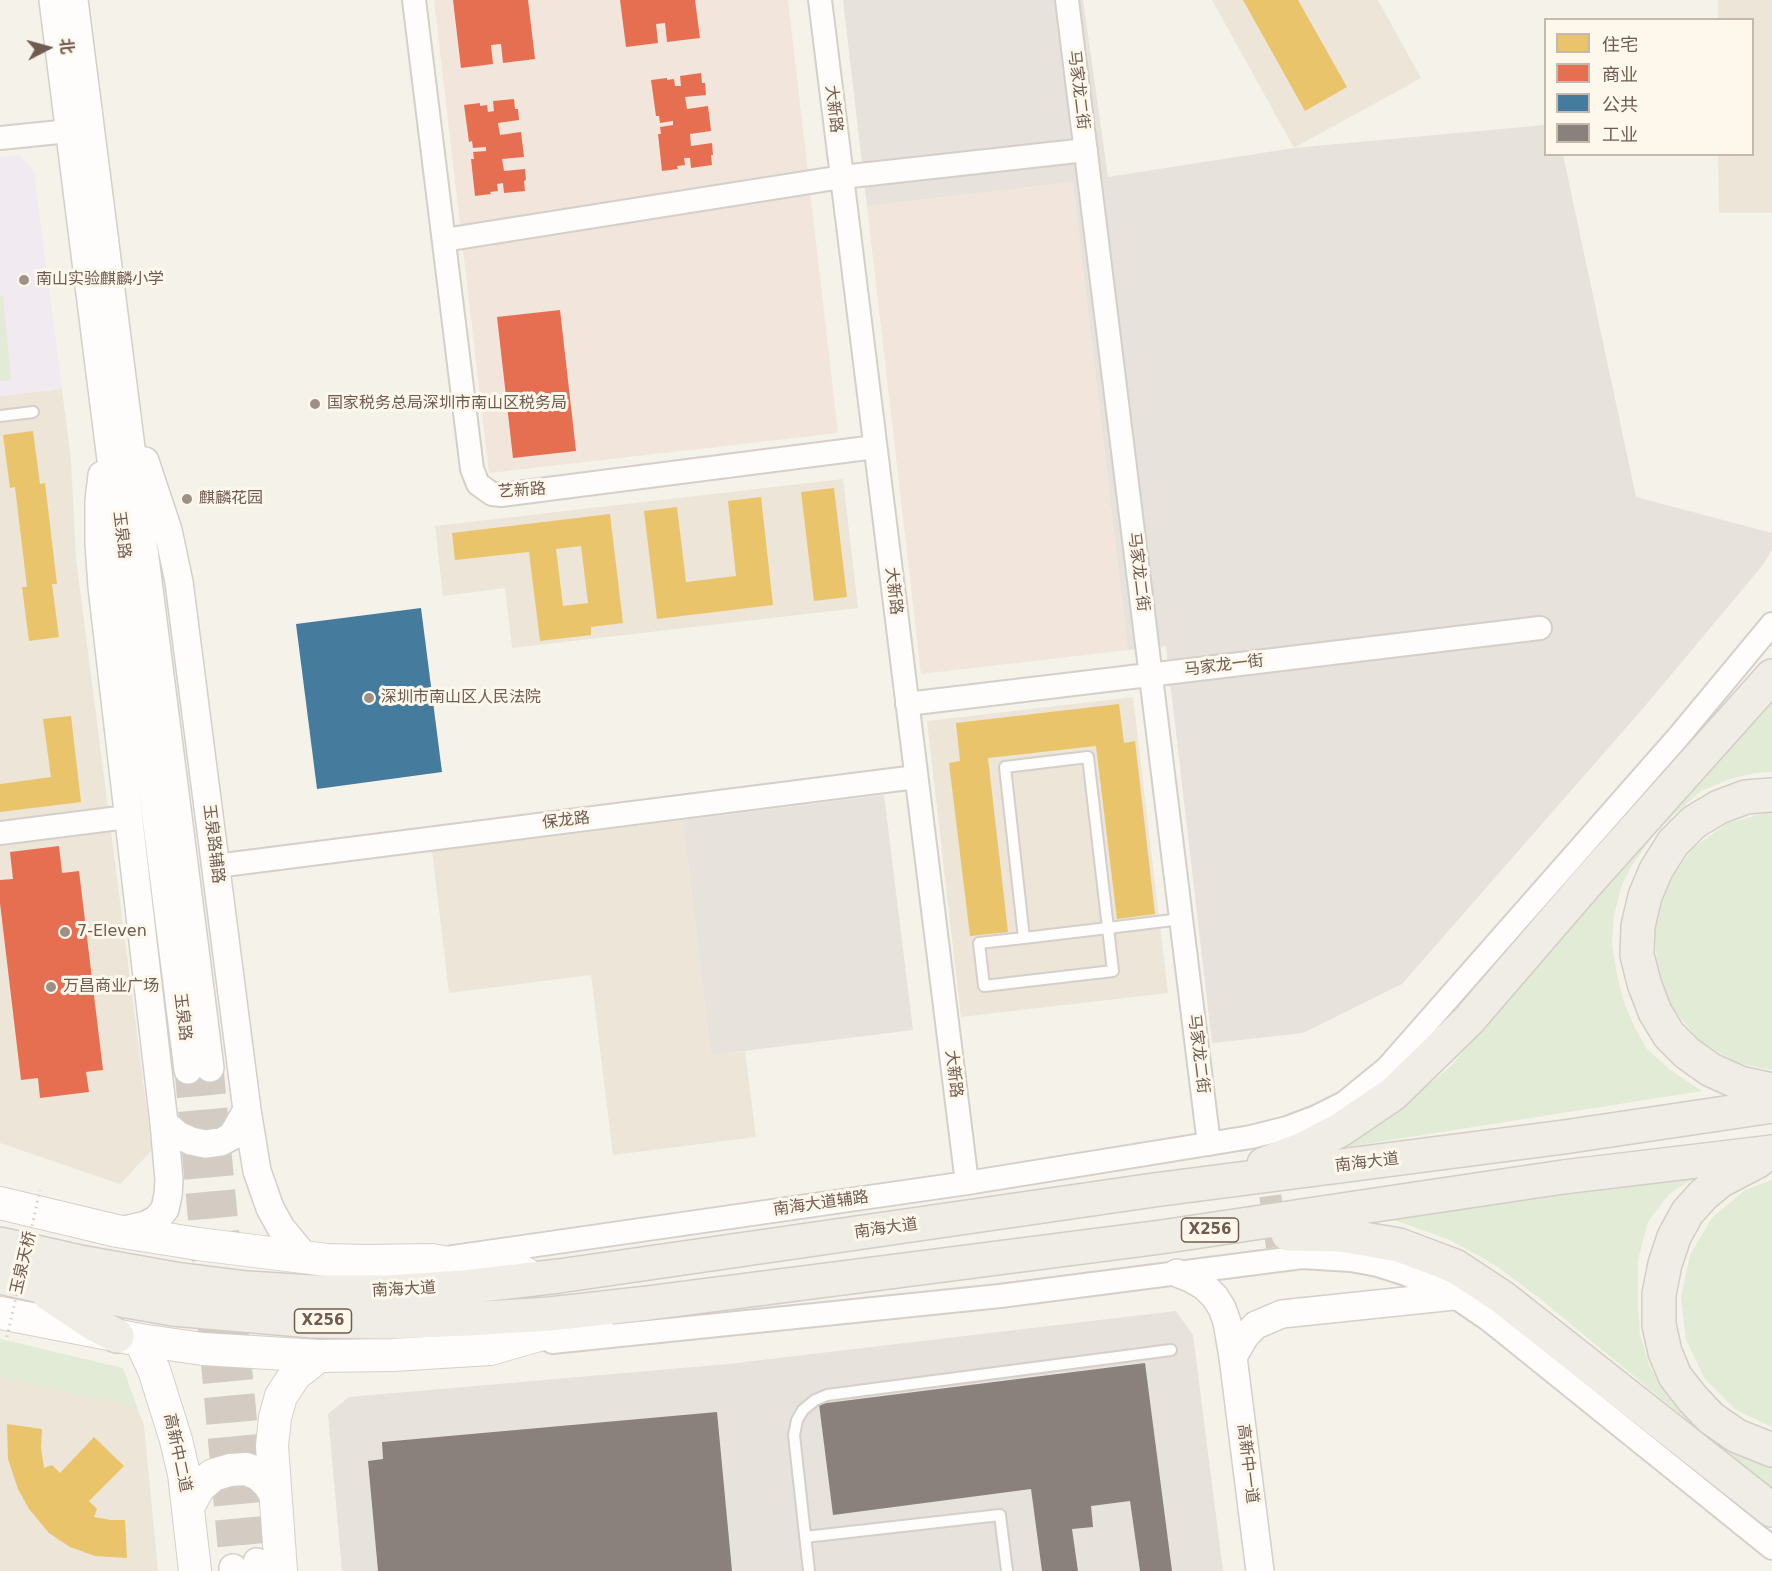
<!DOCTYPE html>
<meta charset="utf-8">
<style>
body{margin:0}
#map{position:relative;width:1772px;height:1571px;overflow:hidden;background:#f5f2ea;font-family:"DejaVu Sans","Noto Sans SC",sans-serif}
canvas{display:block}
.legend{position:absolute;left:1544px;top:18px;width:210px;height:138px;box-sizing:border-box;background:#fdf7ec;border:2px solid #c5b9ad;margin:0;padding:8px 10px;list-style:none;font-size:18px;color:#705b4e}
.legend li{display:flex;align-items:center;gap:12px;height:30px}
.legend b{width:30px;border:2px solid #c5b9ad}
.north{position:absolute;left:18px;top:18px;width:60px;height:60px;-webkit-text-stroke:4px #fdf7ec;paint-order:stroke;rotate:84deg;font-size:16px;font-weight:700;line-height:24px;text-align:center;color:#705b4e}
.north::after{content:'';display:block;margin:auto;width:21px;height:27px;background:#705b4e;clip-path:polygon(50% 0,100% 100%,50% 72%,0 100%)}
</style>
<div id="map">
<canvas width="1772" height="1571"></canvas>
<ul class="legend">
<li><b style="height:16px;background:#e9c46a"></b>住宅</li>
<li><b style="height:16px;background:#e76f51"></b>商业</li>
<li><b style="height:16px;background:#457b9d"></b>公共</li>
<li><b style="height:16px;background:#8a817c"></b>工业</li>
</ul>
<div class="north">北</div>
</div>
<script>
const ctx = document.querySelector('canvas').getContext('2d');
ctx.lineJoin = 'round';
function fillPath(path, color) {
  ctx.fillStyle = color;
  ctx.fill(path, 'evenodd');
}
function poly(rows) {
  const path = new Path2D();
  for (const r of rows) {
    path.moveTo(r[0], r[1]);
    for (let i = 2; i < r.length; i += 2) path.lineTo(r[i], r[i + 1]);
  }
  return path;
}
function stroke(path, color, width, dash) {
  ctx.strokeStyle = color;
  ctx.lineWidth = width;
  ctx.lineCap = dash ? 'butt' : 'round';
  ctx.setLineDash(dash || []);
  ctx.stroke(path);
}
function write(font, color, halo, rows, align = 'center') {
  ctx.font = font + ' "DejaVu Sans","Noto Sans SC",sans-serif';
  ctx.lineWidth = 6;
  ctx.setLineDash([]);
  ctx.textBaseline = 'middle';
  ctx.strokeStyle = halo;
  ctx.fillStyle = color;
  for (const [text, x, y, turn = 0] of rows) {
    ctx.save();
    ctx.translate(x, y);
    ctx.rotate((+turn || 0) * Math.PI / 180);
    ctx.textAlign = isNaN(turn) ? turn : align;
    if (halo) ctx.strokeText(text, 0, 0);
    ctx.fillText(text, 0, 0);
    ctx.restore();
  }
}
fillPath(poly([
 [1212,0,1378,0,1421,78,1294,148],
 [1718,0,1772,0,1772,213,1719,213,1718,155,1752,154,1752,20,1718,19],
 [62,389,71,460,76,559,152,1150,120,1184,0,1143,0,396],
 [843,479,858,608,512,648,505,588,443,596,435,526],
 [1133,697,1168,993,961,1017,927,721],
 [683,820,711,1055,745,1051,756,1137,613,1155,591,975,449,993,432,851],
 [0,1377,137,1407,144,1426,158,1571,0,1571]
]), '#ede5d8');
fillPath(poly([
 [434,0,788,0,838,433,489,473],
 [1073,182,1128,650,921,674,867,206]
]), '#f2e5dc');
fillPath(poly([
 [843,0,1083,0,1108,177,1294,148,1545,125,1546,154,1563,155,1636,497,1772,533,1772,550,1762,566,1645,706,1402,984,1303,1033,1212,1043,1166,646,1128,650,1073,182,867,206],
 [884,795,913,1030,711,1055,683,820],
 [1176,1311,1193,1335,1223,1571,342,1571,328,1414,349,1397,728,1364]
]), '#e7e2db');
fillPath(poly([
 [19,155,34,171,62,389,0,396,0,157]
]), '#f2eaf1');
fillPath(poly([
 [3,295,11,380,0,381,0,296],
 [1772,697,1772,772,1755,773,1730,779,1701,791,1677,812,1654,835,1632,865,1621,887,1614,916,1612,945,1617,975,1624,1002,1633,1024,1646,1048,1670,1070,1702,1091,1340,1148,1395,1112,1451,1066,1589,905],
 [1769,812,1772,812,1772,1070,1737,1063,1700,1041,1672,1008,1657,967,1655,924,1668,883,1693,848,1728,823],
 [1702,1173,1669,1194,1648,1222,1638,1260,1638,1306,1640,1335,1650,1367,1667,1396,1682,1413,1733,1451,1758,1463,1772,1466,1772,1490,1538,1297,1495,1265,1450,1240,1389,1218],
 [1772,1180,1772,1427,1736,1410,1705,1379,1686,1340,1681,1297,1690,1255,1712,1218,1745,1190],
 [0,1339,123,1368,137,1407,0,1377]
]), '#e1ebd6');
fillPath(poly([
 [1243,0,1298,0,1347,87,1305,111],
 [33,431,40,484,45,483,57,584,52,584,59,637,29,641,22,587,27,587,15,487,10,488,3,435],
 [834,488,847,597,814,601,801,492],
 [761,497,773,605,657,619,644,511,677,507,686,582,736,576,728,501],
 [610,514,623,623,591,627,591,635,540,641,529,552,455,560,452,533],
 [581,546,588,603,563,606,556,549],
 [1119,704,1124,743,1135,741,1155,914,1117,919,1096,746,988,758,1008,932,970,936,949,763,960,761,956,723],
 [71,716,81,802,0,812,0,784,51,777,43,719],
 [7,1424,42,1429,41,1448,44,1468,52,1465,60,1473,94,1437,124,1466,89,1501,97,1509,94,1517,111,1520,125,1520,127,1558,95,1556,70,1547,49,1533,29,1509,18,1489,8,1459]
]), '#e9c46a');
fillPath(poly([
 [453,0,528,0,535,59,503,63,501,44,491,45,493,64,461,68],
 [620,0,695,0,700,38,667,42,665,23,656,24,658,43,626,47],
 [701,73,702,83,705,83,706,95,685,97,687,109,708,106,711,131,690,134,691,146,712,143,713,155,711,155,712,165,691,168,690,158,684,158,685,165,677,166,678,169,662,171,658,134,661,134,660,127,673,125,673,121,660,123,659,116,656,116,651,80,667,78,667,80,674,79,675,86,681,86,680,76],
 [514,99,515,109,518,109,519,120,498,123,500,135,521,132,524,157,502,159,504,171,525,169,526,180,524,181,525,191,504,193,503,183,497,184,498,191,490,192,491,194,475,196,471,159,474,159,473,152,486,151,486,147,473,148,472,141,469,142,464,105,480,103,480,106,487,105,488,112,494,111,493,101],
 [560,310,576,451,513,458,497,317],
 [59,846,62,873,79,871,103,1070,86,1072,89,1092,40,1098,38,1078,21,1080,0,903,0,880,13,879,10,852]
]), '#e76f51');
fillPath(poly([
 [421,608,442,772,317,789,296,624]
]), '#457b9d');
fillPath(poly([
 [1145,1363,1172,1571,1140,1571,1130,1501,1091,1506,1093,1527,1072,1529,1078,1571,1042,1571,1031,1489,833,1515,819,1404],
 [717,1412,732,1571,378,1571,368,1461,383,1459,382,1442]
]), '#8a817c');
stroke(poly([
 [1266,1163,1277,1247]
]), '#d4ccc3', 22, [22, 11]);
stroke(poly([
 [210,1068,257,1562],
 [188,1070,233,1568]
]), '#d4ccc3', 27, [27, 14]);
const service = poly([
 [0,416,33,412],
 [1024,938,1005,767,1088,757,1108,928,1113,971,984,986,979,943,1024,938,1108,928,1181,919],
 [805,1537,1000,1515,1007,1571],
 [809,1571,794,1435,797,1420,803,1410,815,1400,827,1395,1171,1350]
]);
const minor = poly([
 [414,0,472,469,478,484,492,494,501,495,875,447],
 [820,0,967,1183],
 [1067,0,1209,1144],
 [0,138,69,131],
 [444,240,842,177,1086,150],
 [907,704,1540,628],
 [0,833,127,817],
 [216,866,916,777],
 [453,1257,967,1183,1251,1137,1287,1128,1316,1117,1344,1103,1387,1068,1679,736,1772,624],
 [552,1342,1000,1296,1279,1260,1302,1257,1351,1260,1378,1265,1406,1274,1454,1296,1489,1320,1772,1548]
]);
const tertiary = poly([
 [53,0,188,1070],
 [74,0,210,1068],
 [145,461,168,530,179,582,247,1110,257,1171,270,1208,281,1228,306,1258],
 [102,475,99,501,99,543,102,587,164,1123,169,1180,168,1195,165,1209,157,1219,146,1225,120,1231],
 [164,1123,178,1135,191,1141,205,1144,221,1142,232,1136,247,1110],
 [1177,1273,1192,1279,1204,1286,1215,1297,1222,1308,1227,1322,1233,1357,1260,1571],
 [1233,1357,1245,1336,1256,1325,1282,1314,1454,1296],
 [257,1562,258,1571],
 [233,1568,234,1571]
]);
const secondary = poly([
 [0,1203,117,1231,198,1244,327,1260,366,1261,432,1260,490,1270,525,1273],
 [0,1313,140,1340,203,1349,319,1356,393,1355,490,1349,598,1318],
 [140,1340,154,1370,176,1440,184,1474,195,1571],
 [188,1507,199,1487,213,1475,230,1470,246,1469,259,1474,269,1484,275,1493],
 [281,1571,272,1446,275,1418,281,1396,295,1375,319,1356]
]);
const primary = poly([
 [1772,795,1746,797,1719,807,1694,822,1673,843,1656,870,1645,896,1638,926,1637,955,1644,983,1655,1012,1669,1035,1687,1053,1711,1070,1740,1083,1772,1090],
 [1758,1161,1720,1181,1703,1195,1687,1213,1674,1237,1665,1264,1659,1294,1659,1325,1665,1352,1675,1376,1692,1398,1711,1418,1737,1436,1772,1450],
 [1264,1164,1305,1148,1340,1130,1393,1094,1468,1021,1587,883,1772,676],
 [1288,1234,1340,1235,1399,1245,1455,1266,1502,1297,1772,1510],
 [0,1244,85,1263,175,1279,247,1288,312,1292,385,1292,464,1287,559,1276,1154,1190,1564,1137,1772,1106],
 [0,1277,35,1285,173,1309,313,1321,385,1322,469,1319,550,1314,648,1303,1161,1237,1563,1177,1772,1152],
 [49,1294,94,1324,117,1336]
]);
stroke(service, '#d4cfc9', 14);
stroke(minor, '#d4cfc9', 26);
stroke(tertiary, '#d4cfc9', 30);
stroke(secondary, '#d5cfc8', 34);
stroke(primary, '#d3cdc7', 36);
stroke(service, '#fefdfc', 10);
stroke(minor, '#fefdfc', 22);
stroke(tertiary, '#fefdfc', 27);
stroke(secondary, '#fefdfc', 32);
stroke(primary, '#f0ede6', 33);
stroke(poly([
 [7,1337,40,1190]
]), '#d6d0cb', 3, [1.5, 4.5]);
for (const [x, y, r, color] of [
 [24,280,6,"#9f9085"],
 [315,404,6,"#9f9085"],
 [187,499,6,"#9f9085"],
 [369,698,6,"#9f9085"],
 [65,932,6,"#9f9085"],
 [51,987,6,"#9f9085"]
]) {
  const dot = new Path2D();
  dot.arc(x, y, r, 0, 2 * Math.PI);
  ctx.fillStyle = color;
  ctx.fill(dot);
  stroke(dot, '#fdf7ec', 2);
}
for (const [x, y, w] of [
 [1210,1230,57],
 [323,1321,57]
]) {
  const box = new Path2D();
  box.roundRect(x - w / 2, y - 12, w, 24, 4.5);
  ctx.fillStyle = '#fdf7ec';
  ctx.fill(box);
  stroke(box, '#705b4e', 1.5);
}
write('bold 15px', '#705b4e', null, [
 ["X256",1210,1230],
 ["X256",323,1321]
]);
write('16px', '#705b4e', '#fdf7ec', [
 ["马家龙二街",1078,90,83],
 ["大新路",833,109,83],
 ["艺新路",522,491,-4],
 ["玉泉路",121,535,83],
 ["马家龙二街",1138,572,83],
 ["大新路",893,591,83],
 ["马家龙一街",1224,666,-7],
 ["保龙路",566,821,-7],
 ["玉泉路辅路",213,844,83],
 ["玉泉路",182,1017,83],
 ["马家龙二街",1198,1054,83],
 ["大新路",953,1074,83],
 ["南海大道",1367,1163,-7],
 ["南海大道辅路",821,1204,-8],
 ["南海大道",886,1229,-8],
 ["玉泉天桥",24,1263,-77],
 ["南海大道",404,1290,-3],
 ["高新中二道",177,1453,78],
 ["高新中一道",1247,1464,83]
]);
write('16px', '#705b4e', '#fdf7ec', [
 ["南山实验麒麟小学",36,280],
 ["国家税务总局深圳市南山区税务局",327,404],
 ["麒麟花园",199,499],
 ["深圳市南山区人民法院",381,698],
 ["7-Eleven",77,932],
 ["万昌商业广场",63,987]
], 'left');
</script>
